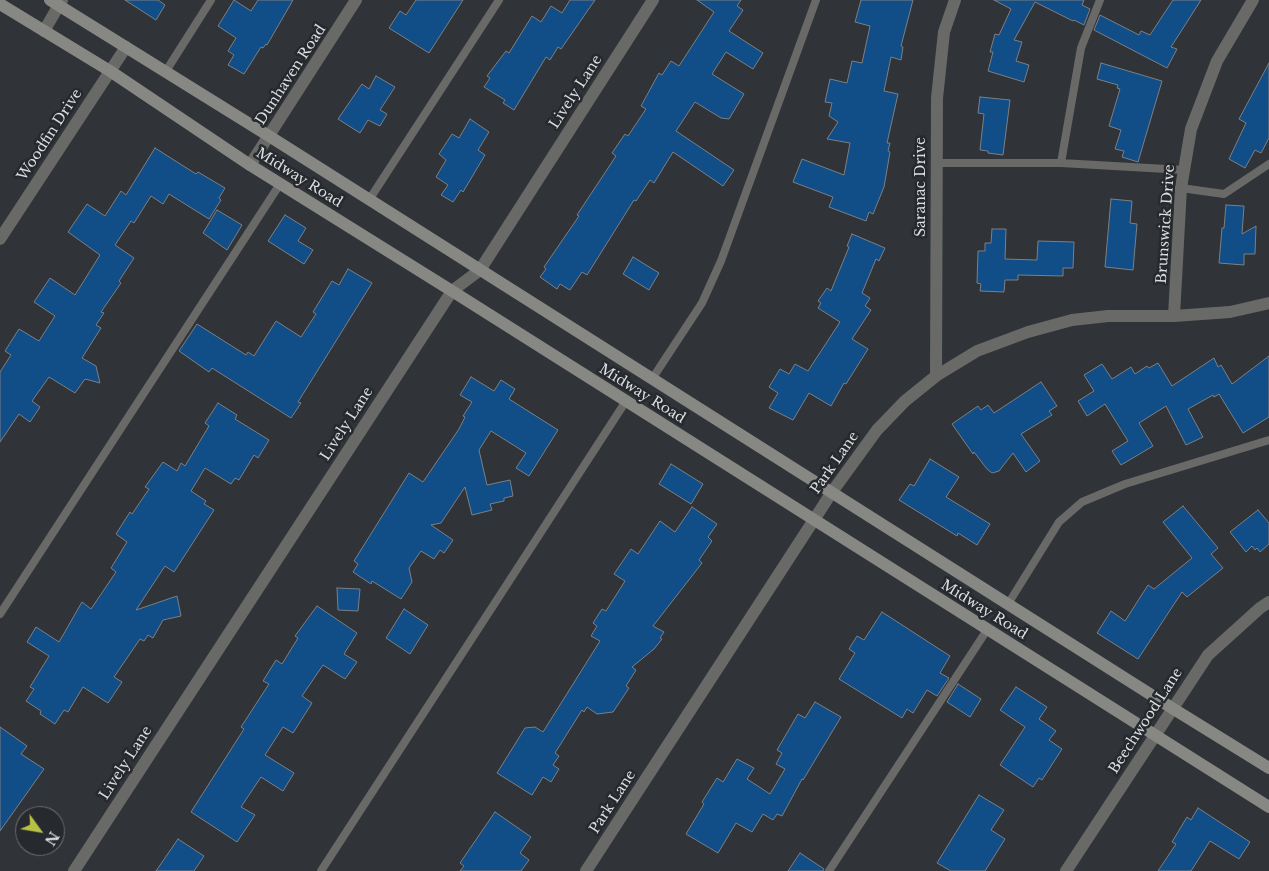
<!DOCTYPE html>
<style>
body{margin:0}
#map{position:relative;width:1269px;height:871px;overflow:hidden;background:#303337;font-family:"Libre Baskerville",serif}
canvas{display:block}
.north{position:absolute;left:15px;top:806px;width:50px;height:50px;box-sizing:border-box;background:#26292d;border:1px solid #6f7175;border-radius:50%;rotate:122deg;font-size:14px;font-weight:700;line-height:20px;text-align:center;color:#dcdee0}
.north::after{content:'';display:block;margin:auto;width:18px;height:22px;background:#b8c147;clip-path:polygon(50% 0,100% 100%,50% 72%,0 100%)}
</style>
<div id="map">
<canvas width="1269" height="871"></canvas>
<div class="north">N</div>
</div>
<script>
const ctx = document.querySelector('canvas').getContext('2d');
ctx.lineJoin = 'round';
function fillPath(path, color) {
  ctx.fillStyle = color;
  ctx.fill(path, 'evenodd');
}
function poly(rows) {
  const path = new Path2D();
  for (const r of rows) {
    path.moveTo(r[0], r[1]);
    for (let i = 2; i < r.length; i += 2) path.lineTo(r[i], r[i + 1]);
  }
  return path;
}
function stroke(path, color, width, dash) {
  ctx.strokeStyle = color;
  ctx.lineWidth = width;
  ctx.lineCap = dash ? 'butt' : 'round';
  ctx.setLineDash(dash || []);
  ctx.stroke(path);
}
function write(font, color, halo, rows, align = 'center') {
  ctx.font = font + ' "Libre Baskerville",serif';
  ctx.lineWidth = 5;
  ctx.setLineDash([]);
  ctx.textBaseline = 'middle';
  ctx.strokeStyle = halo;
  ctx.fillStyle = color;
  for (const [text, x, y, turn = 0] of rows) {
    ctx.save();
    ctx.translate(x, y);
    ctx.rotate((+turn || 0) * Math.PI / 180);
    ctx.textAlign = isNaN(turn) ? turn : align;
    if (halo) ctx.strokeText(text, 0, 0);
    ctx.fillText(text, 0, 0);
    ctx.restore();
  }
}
const building = poly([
 [125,0,158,0,165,5,156,20,125,0],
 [234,0,251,11,258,0,293,0,267,45,266,44,263,48,261,47,244,74,228,65,234,55,228,51,236,38,218,26,234,0],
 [416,0,463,0,429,53,389,28,400,11,406,15,416,0],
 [570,0,595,0,561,49,558,47,550,60,546,57,514,110,503,103,505,100,484,87,490,78,487,76,506,51,509,53,532,16,541,22,551,6,562,13,570,0],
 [697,0,741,0,737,6,743,10,729,31,763,53,753,69,726,52,712,74,744,94,729,119,721,118,695,102,676,131,734,170,723,186,673,152,654,183,650,180,636,201,634,200,587,275,582,272,570,290,560,284,557,289,540,277,546,269,544,267,579,216,577,215,616,156,612,153,625,134,628,136,646,109,641,106,659,73,662,75,671,61,679,66,714,12,697,0],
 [861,0,913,0,901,46,903,47,901,60,891,57,884,91,898,94,887,143,890,143,888,151,890,152,884,187,873,214,869,212,866,221,829,207,833,197,793,182,802,159,844,175,850,143,827,139,838,122,829,116,832,103,825,102,830,79,847,83,852,61,862,63,870,26,855,22,861,0],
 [994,0,1084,0,1082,5,1090,9,1084,25,1074,20,1073,21,1035,2,1014,40,1022,42,1016,61,1029,65,1024,82,988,71,993,52,990,52,995,34,999,35,1011,9,994,0],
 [1173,0,1201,0,1171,47,1177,49,1167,68,1094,30,1100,15,1139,35,1141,31,1150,35,1173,0],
 [1101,63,1162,81,1138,162,1122,157,1124,151,1115,149,1121,130,1109,126,1120,89,1117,88,1118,85,1097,79,1101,63],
 [1269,63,1269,138,1261,153,1255,150,1245,168,1229,159,1246,123,1239,119,1269,63],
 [376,76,395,87,380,110,387,114,380,126,368,120,360,133,338,119,362,84,369,89,376,76],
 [980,97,1010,100,1003,155,988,153,988,151,980,150,984,114,978,113,980,97],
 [470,119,489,132,478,150,485,155,463,192,461,190,453,202,441,195,448,185,436,177,446,160,439,154,452,134,459,138,470,119],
 [155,148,196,174,198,172,225,188,219,198,221,200,209,219,169,194,163,204,151,196,134,223,131,221,115,245,134,258,119,281,121,283,101,312,104,313,96,325,101,328,82,358,96,366,100,383,85,379,75,393,49,377,32,401,40,407,30,422,19,414,0,442,0,372,11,355,5,351,19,329,39,341,55,316,34,302,50,278,75,295,100,255,68,232,87,204,105,216,121,191,126,195,155,148],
 [1111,199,1132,201,1130,223,1137,224,1133,270,1105,267,1111,199],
 [1226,205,1244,206,1242,234,1256,226,1255,254,1244,254,1244,265,1219,263,1222,228,1224,228,1226,205],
 [217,210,242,225,227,250,203,233,217,210],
 [285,215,306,228,298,241,313,250,304,264,268,241,285,215],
 [992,229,1006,229,1005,259,1037,260,1038,241,1074,242,1073,268,1063,268,1063,276,1018,275,1018,280,1005,280,1004,292,980,291,981,284,977,283,978,251,985,251,985,243,991,243,992,229],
 [852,234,885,248,879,261,876,259,862,293,870,298,865,306,871,310,852,339,868,349,846,384,844,383,831,406,809,393,793,420,769,408,778,393,769,387,780,369,789,374,795,364,808,371,840,322,818,308,821,303,818,301,827,288,831,291,849,247,847,246,852,234],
 [633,257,659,273,649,290,623,274,633,257],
 [348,269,372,283,298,402,301,403,291,418,212,368,209,372,179,351,197,324,246,355,248,352,254,356,276,321,301,337,316,314,313,312,332,281,339,285,348,269],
 [1269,356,1269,417,1243,433,1219,394,1214,397,1213,395,1188,409,1203,437,1186,445,1166,406,1139,423,1153,446,1121,465,1112,451,1128,441,1105,404,1087,416,1078,401,1094,391,1084,375,1102,364,1112,379,1131,367,1135,374,1147,366,1149,368,1158,363,1172,386,1214,358,1218,367,1221,365,1232,384,1269,356],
 [471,377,494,391,501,380,515,389,509,399,558,430,529,476,516,468,526,453,491,431,479,450,487,485,510,480,513,496,504,498,504,501,490,504,492,510,472,515,465,487,441,523,431,525,453,540,444,553,440,550,434,559,421,551,409,568,412,582,401,599,372,581,371,584,353,572,358,564,354,561,409,473,423,482,459,429,465,417,463,416,472,402,460,395,471,377],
 [1041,382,1057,406,1049,411,1052,415,1021,434,1040,461,1026,472,1013,453,999,471,992,473,987,469,974,452,973,454,952,424,978,406,981,410,988,405,994,413,1041,382],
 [218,403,237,415,235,419,269,440,258,458,254,455,239,480,235,478,231,484,205,468,191,491,206,501,204,504,214,510,174,572,165,566,136,610,177,596,181,616,163,620,153,638,148,635,144,641,140,639,114,677,122,682,108,703,83,687,68,712,64,710,55,724,40,714,41,711,26,701,34,689,30,687,49,656,27,642,36,627,59,642,82,602,91,609,116,572,111,568,127,542,116,534,130,512,132,514,149,489,145,487,163,462,177,471,181,463,185,466,209,426,205,423,218,403],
 [930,459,959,477,946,497,990,524,977,545,958,533,957,536,899,500,910,484,914,486,930,459],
 [671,464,703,484,691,504,659,484,671,464],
 [1183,506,1218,548,1211,554,1223,568,1187,597,1182,592,1138,659,1097,633,1111,611,1125,621,1148,585,1154,589,1192,558,1163,522,1183,506],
 [692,507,717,524,708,537,712,541,699,560,702,563,653,626,664,632,660,638,662,639,654,649,632,667,636,670,626,686,629,688,613,712,597,714,587,707,584,712,582,710,555,753,559,756,553,765,559,769,551,782,543,777,532,795,497,773,525,728,535,727,543,732,600,641,591,636,597,626,593,623,602,609,606,611,625,581,614,574,631,549,638,554,660,521,675,532,692,507],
 [1258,510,1269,523,1269,544,1260,552,1257,548,1255,550,1252,546,1246,552,1230,532,1258,510],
 [337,588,360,589,358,611,338,610,337,588],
 [317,606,357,633,344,654,357,662,345,679,323,665,302,696,312,703,293,733,283,727,265,755,294,773,283,791,261,777,241,807,255,815,237,842,191,812,244,729,241,727,269,684,263,681,276,660,282,664,298,638,295,636,317,606],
 [404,609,428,625,410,654,386,638,404,609],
 [882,612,950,656,940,673,949,678,937,696,927,690,913,713,907,709,902,718,839,679,855,653,849,649,857,636,864,640,882,612],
 [958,684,981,699,970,717,947,702,958,684],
 [1016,687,1047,707,1039,719,1056,731,1049,740,1062,749,1042,780,1039,778,1033,787,1000,765,1025,727,1000,710,1016,687],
 [815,702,841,717,803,780,802,779,782,816,777,814,773,820,763,814,752,832,736,823,718,853,686,834,704,804,702,802,717,778,723,782,737,759,754,768,747,779,770,794,785,769,776,764,782,753,777,750,798,714,805,718,815,702],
 [0,727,27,746,21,754,44,769,0,831,0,727],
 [979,795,1004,810,991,830,1005,839,985,871,951,871,937,863,979,795],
 [1198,808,1250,842,1239,859,1210,841,1191,871,1158,871,1176,844,1172,842,1187,817,1191,820,1198,808],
 [495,812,531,837,520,853,529,860,521,871,460,871,464,866,460,863,495,812],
 [178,839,204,856,194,871,156,871,178,839],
 [800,853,824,869,823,871,788,871,800,853]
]);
fillPath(building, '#114d86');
stroke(building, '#7c8084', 1);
stroke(poly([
 [1100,0,1081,48,1061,163,1184,170],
 [166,71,211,0],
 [936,163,1061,163],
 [1181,188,1224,194,1269,164],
 [369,200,499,0],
 [652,379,702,303,721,261,816,0],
 [1008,604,1059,522,1082,502,1125,484,1269,440],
 [0,614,280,184],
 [321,871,626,401],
 [829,871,987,630]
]), '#696a67', 8);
stroke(poly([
 [44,31,62,0],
 [250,165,356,0],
 [0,239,126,47],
 [1174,316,1181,188,1191,129,1217,61,1253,0],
 [936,376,937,98,944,32,955,0],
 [74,871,452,291,480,270,653,0],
 [1066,871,1208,655,1260,608,1269,602]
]), '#696a67', 12);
stroke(poly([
 [586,871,832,492,877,430,905,401,936,376,977,351,1028,332,1072,320,1108,316,1174,316,1230,312,1269,303]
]), '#696a67', 12);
stroke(poly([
 [50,0,269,136,1172,708,1269,768],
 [0,4,110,71,250,165,452,291,1269,807]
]), '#878884', 12);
write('14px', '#dcdee0', '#26292d', [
 ["Dunhaven Road",291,75,-57],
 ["Lively Lane",576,92,-57],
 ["Woodfin Drive",50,135,-57],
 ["Midway Road",299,178,32],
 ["Saranac Drive",921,187,-90],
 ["Brunswick Drive",1166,224,-86],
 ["Midway Road",642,394,32],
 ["Lively Lane",347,424,-57],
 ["Park Lane",835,463,-55],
 ["Midway Road",984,610,32],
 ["Beechwood Lane",1146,721,-57],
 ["Lively Lane",126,763,-57],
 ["Park Lane",613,802,-57]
]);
</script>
